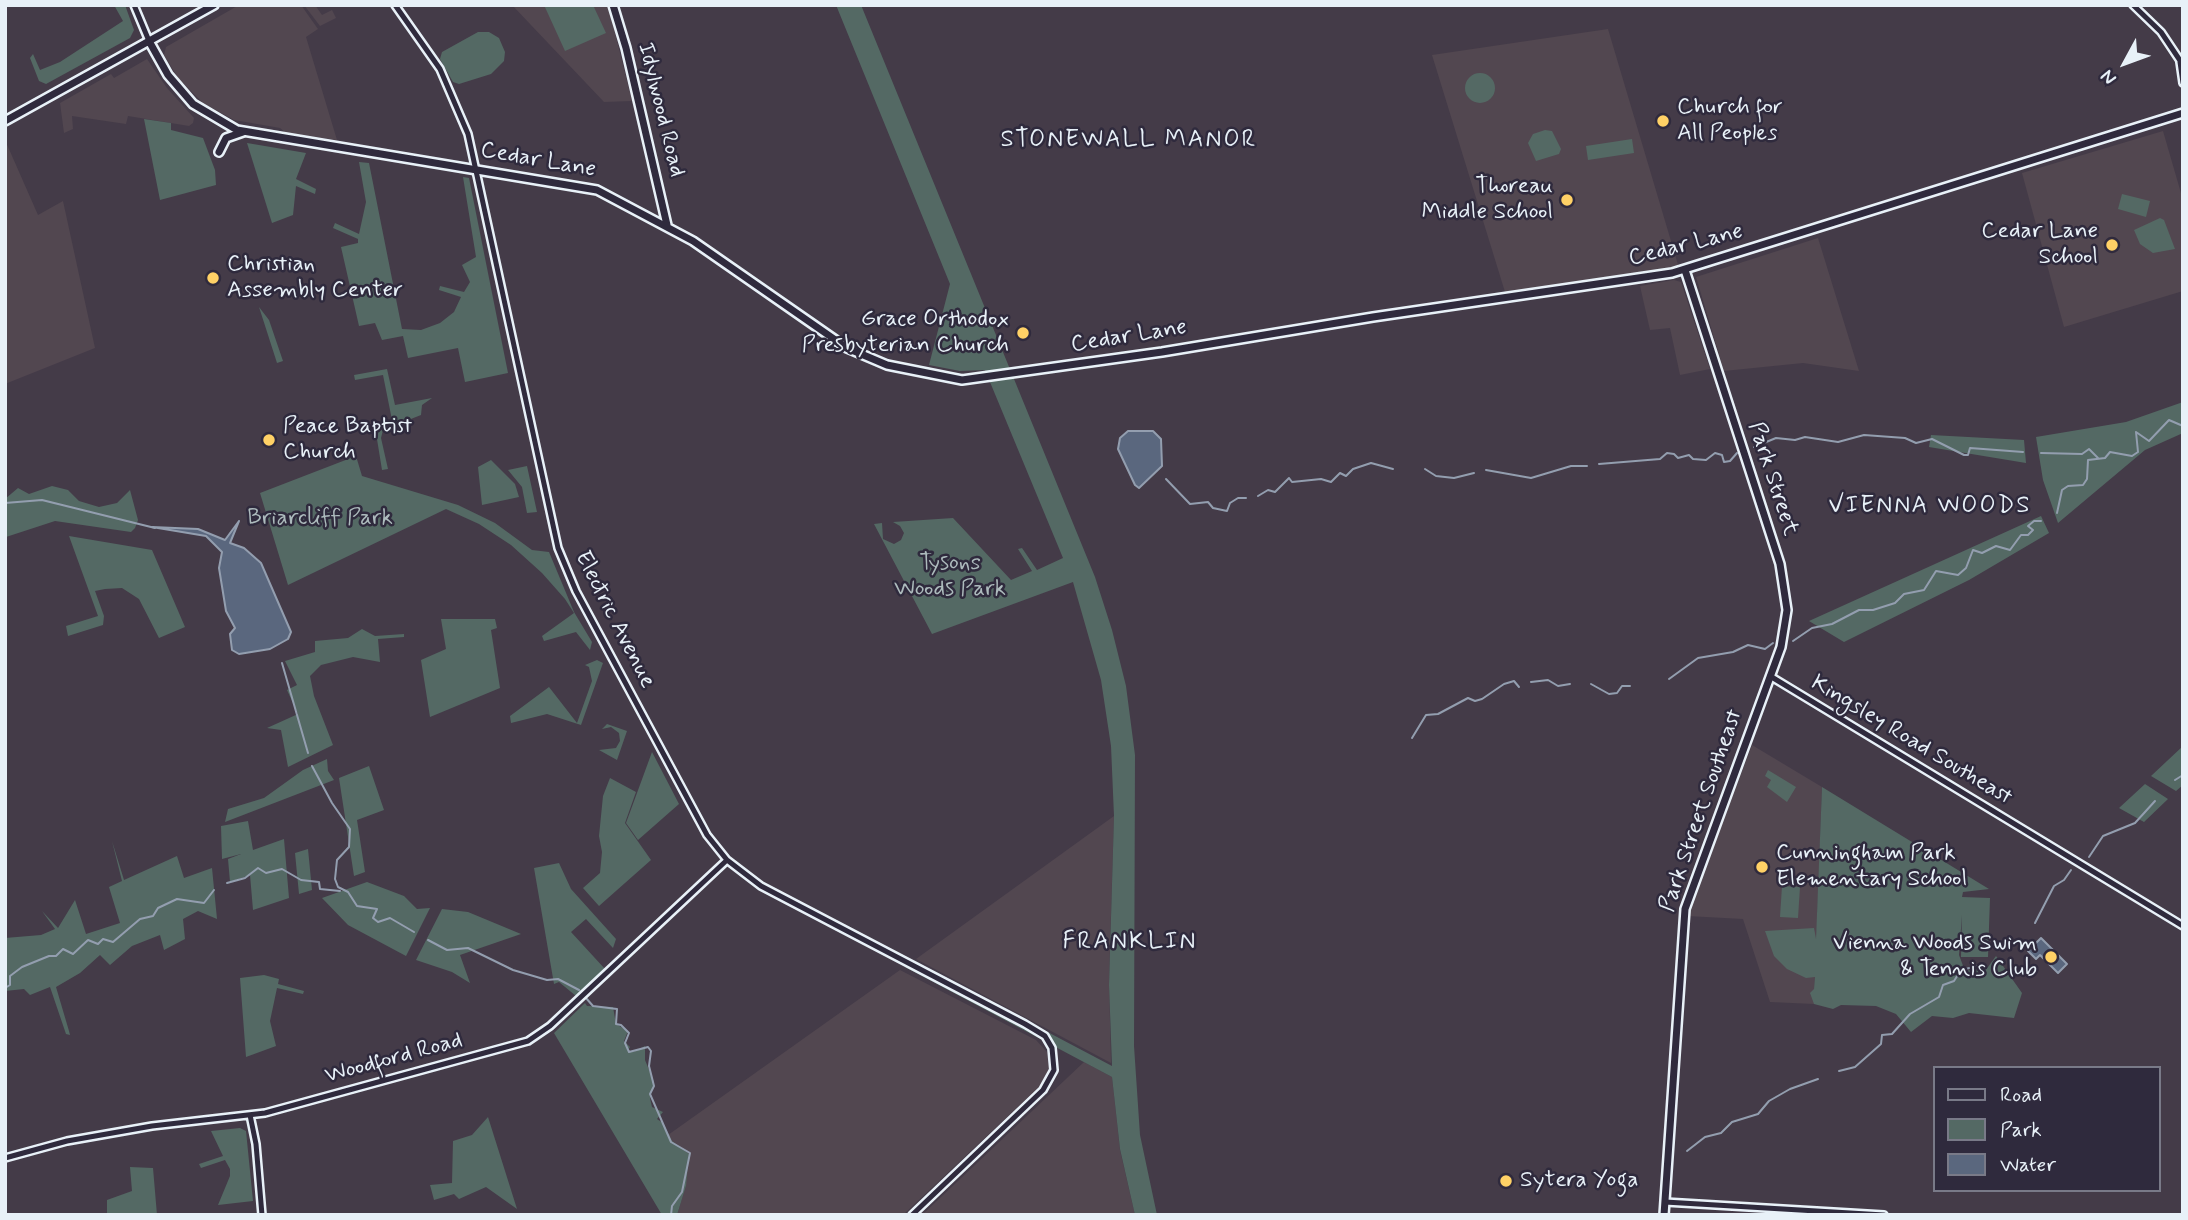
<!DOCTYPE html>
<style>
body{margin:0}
#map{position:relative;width:2188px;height:1220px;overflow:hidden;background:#443b48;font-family:Mynerve,sans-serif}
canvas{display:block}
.frame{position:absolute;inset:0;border:7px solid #e8f1f8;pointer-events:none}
.legend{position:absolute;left:1933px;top:1066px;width:228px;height:126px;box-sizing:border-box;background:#2f2a3d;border:2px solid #797a88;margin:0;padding:9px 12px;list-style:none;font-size:21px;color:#e8f1f8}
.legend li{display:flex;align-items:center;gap:14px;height:35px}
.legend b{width:35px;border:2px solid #797a88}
.north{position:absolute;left:2090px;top:28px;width:70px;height:70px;-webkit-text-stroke:5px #2f2a3d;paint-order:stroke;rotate:229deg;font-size:19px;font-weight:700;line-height:28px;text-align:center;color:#e8f1f8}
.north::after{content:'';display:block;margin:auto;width:24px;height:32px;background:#e8f1f8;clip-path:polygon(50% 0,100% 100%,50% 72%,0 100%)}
</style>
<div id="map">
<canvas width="2188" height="1220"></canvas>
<div class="frame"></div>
<ul class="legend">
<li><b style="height:9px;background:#2f2a3d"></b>Road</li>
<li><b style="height:19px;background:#546964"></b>Park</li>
<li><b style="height:19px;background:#5a677e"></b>Water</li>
</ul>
<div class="north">N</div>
</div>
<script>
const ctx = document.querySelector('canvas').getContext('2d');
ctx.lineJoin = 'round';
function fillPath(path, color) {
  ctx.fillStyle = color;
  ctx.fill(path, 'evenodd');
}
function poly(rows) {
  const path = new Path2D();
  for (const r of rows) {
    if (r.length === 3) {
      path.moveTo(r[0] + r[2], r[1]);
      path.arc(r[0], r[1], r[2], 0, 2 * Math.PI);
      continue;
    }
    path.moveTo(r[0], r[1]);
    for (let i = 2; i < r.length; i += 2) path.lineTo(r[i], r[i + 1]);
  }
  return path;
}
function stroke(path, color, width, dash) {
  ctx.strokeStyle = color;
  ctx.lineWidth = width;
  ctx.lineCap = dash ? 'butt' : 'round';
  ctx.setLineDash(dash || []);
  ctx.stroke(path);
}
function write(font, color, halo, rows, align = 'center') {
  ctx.font = font + ' Mynerve,sans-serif';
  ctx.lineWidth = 5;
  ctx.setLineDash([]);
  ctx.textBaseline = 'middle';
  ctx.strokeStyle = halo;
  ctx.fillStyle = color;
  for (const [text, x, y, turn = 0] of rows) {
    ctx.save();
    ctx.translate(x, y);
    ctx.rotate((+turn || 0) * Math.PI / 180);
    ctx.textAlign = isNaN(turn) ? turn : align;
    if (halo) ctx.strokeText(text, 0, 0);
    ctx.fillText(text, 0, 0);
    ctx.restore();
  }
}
fillPath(poly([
 [239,5,301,5,318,29,306,37,337,140,286,133,280,128,234,120,203,103,178,78,164,55,166,47],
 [304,5,315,5,322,15,332,10,336,18,320,26],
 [512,5,608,5,632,101,604,102],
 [1608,29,1679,268,1505,292,1432,55],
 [147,59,167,88,194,118,193,123,189,126,128,116,126,124,72,116,73,129,64,133,60,103,111,74,114,78],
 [2163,131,2183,200,2183,291,2064,327,2022,173],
 [5,140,38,215,63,201,95,348,5,384],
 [1818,238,1859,371,1803,363,1724,371,1696,277],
 [1674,280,1681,282,1710,369,1680,375,1670,328,1650,330,1640,286],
 [1752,745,1822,787,1814,1004,1770,1002,1743,919,1687,916],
 [1114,816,1109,981,1111,1063,916,959],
 [900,970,1036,1040,1047,1052,1049,1068,1042,1084,903,1215,677,1215,686,1186,668,1135],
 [1084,1062,1112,1077,1120,1150,1135,1215,922,1215]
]), '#524750');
fillPath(poly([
 [114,5,125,5,134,30,130,38,46,84,39,81,30,58,33,54,40,70,60,62,123,21],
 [544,5,593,5,606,33,565,51],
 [836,5,861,5,1095,577,1112,630,1126,686,1135,755,1134,1046,1140,1135,1157,1215,1135,1215,1120,1149,1112,1077,905,967,913,961,1112,1066,1109,985,1114,816,1111,746,1101,680,1073,582,932,634,874,524,882,523,883,539,894,544,901,540,904,533,900,526,893,522,953,518,1011,580,1032,571,1018,549,1022,548,1037,570,1063,558,985,370,960,371,929,365,950,284],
 [478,32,489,32,499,38,505,52,504,61,491,74,459,84,453,82,440,59,442,52],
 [1480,88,15],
 [144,119,171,123,171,130,203,138,215,170,216,185,160,200],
 [1545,130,1552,131,1561,149,1559,154,1536,161,1528,143,1533,134],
 [1632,139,1634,153,1588,160,1586,146],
 [247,143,306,153,296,179,316,189,315,194,296,186,293,215,272,223],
 [359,162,369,163,402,329,421,330,440,323,454,312,461,297,439,290,440,286,464,292,470,282,462,265,476,257,463,177,469,178,508,373,465,382,458,348,408,358,403,336,382,340,375,323,359,326,341,247,358,243,358,239,333,228,335,223,359,234,366,202],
 [2122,194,2150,201,2146,217,2118,209],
 [2160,218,2164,220,2175,249,2153,253,2140,244,2134,230],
 [259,307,269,320,283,361,277,363],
 [387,369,395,405,432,398,422,405,421,415,383,430,381,438,388,469,382,470,376,433,381,424,392,420,383,375,355,380,354,375],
 [2183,402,2183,433,2145,450,2058,523,2043,480,2036,437,2126,422],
 [1931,435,2024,440,2026,463,1929,447],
 [356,456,362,476,458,505,495,523,532,550,549,552,574,612,592,642,590,650,576,632,544,641,542,636,574,613,565,599,542,573,511,545,479,524,446,509,288,585,260,493],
 [491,460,515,484,519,497,482,505,478,467],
 [527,466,537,512,527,513,522,487,508,470],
 [52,486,68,490,79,501,99,507,117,503,130,490,138,520,135,528,131,532,55,521,6,537,5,499,18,488,29,494],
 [2041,516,2049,533,1969,580,1844,642,1809,621],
 [69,536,152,550,185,627,159,638,139,599,122,588,105,589,95,591,104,616,103,625,68,636,66,626,98,616],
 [441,619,495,619,497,628,491,630,500,688,430,717,421,660,446,649],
 [362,629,375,636,404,634,404,637,378,639,380,662,353,657,321,665,310,676,314,696,333,745,288,767,281,730,267,728,298,714,287,690,297,685,285,661,315,652,315,641,348,638],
 [597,660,603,663,581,725,547,714,511,723,510,716,549,687,577,723,592,681,589,667,585,665],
 [607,724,627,731,617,760,599,750,616,748,620,741,619,733,611,727,602,729],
 [2183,746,2183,785,2176,791,2151,776],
 [652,752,679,804,638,840,626,823],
 [327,759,328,771,334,780,225,822,228,809,264,798,303,770],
 [369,766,384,810,357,820,365,872,354,876,339,778],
 [1768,770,1796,787,1787,802,1767,787,1771,780,1765,776],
 [610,778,636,792,625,823,651,860,599,906,583,888,600,873,602,852,599,836,603,796],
 [2145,784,2168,799,2144,822,2119,808],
 [1822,787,1989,889,1963,892,1962,897,1990,898,1988,957,1961,957,1962,915,1959,955,1965,971,1988,967,1996,956,2022,993,2014,1018,1969,1013,1953,1018,1932,1016,1911,1032,1896,1014,1876,1006,1841,1005,1833,1009,1814,1004,1810,993,1814,989,1815,977,1806,978,1787,969,1774,956,1765,931,1814,928,1816,939],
 [248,821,253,850,284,839,289,898,253,910,250,875,230,882,228,859,241,854,222,859,221,826],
 [112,841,124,880,177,856,184,878,212,868,217,919,198,911,183,919,185,939,164,950,160,935,132,946,110,965,100,955,80,973,56,987,69,1031,70,1035,66,1034,50,987,30,995,24,989,5,991,5,938,41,935,55,929,42,911,58,928,75,900,86,934,120,923,109,887,122,881],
 [308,849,312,890,299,894,295,853],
 [559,863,571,889,616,939,613,948,586,919,571,932,605,969,576,996,559,982,554,984,534,868],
 [367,882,404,896,417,909,430,908,406,956,348,925,322,898],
 [1782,886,1800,887,1798,918,1780,917],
 [442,909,468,912,521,934,460,955,470,983,452,972,416,960],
 [264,975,279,979,278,984,304,991,303,994,277,988,270,1021,276,1046,246,1057,240,978],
 [585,1003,587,1006,613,1007,616,1024,628,1031,624,1041,630,1047,628,1050,633,1052,645,1046,645,1060,654,1082,650,1098,652,1107,663,1112,657,1119,663,1123,672,1141,689,1154,686,1186,677,1215,662,1215,554,1033],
 [488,1117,517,1209,486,1187,459,1199,454,1194,434,1200,430,1185,452,1183,453,1141,472,1135],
 [240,1128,246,1131,253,1201,218,1205,230,1176,230,1169,225,1160,201,1168,199,1164,223,1156,211,1131],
 [130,1167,153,1168,157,1215,107,1215,107,1200,132,1191]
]), '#546964');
const water = poly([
 [1128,431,1153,431,1161,439,1162,466,1139,488,1135,485,1118,449,1120,438,1128,431],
 [239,521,230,543,244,548,261,563,291,632,288,639,270,649,239,654,232,650,230,634,235,628,226,611,219,568,222,552,206,536,152,527,198,529,225,540,239,521],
 [2041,938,2067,964,2058,973,2040,955,2036,959,2028,951,2041,938]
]);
fillPath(water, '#5a677e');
stroke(water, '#939eaf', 2);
stroke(poly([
 [1754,447,1776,438,1795,440,1805,437,1838,442,1864,435,1905,438,1916,443,1932,439,1964,455,1968,455,1970,448,2023,452],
 [2041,453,2082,454,2089,449,2098,458],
 [1599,464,1660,459,1667,453,1674,454,1678,458,1689,455,1693,459,1706,460,1715,453,1722,455,1724,462,1730,461,1737,453],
 [1425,469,1436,476,1454,478,1474,473],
 [1486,470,1531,478,1571,466,1587,466],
 [1166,479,1190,504,1208,502,1213,508,1227,511,1230,503,1238,498,1246,498],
 [1258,496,1268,490,1275,492,1289,478,1292,482,1321,479,1331,482,1340,473,1346,476,1353,469,1371,463,1393,469],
 [5,503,42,500,155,528],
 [2057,513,2062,490,2068,486,2083,485,2087,479,2088,460,2105,458,2110,452,2132,456,2138,452,2136,432,2149,441,2169,420,2183,426],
 [1793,641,1812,628,1832,624,1859,610,1873,610,1895,603,1904,594,1924,590,1936,571,1958,575,1966,568,1973,550,1982,553,1996,546,2010,550,2021,535,2028,535,2033,530,2028,526,2034,521,2041,521],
 [282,663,308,753],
 [1669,679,1698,658,1733,652,1748,645,1765,649,1773,643],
 [1531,682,1548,680,1558,686,1570,684],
 [1591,684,1609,694,1617,693,1622,686,1630,686],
 [1412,738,1426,715,1438,714,1468,698,1475,701,1482,699,1504,684,1514,681,1519,687],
 [312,766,332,803,350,829,349,847,337,860,335,879,338,887,348,892,357,906,377,909,373,918,378,922,390,918,414,932],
 [2175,780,2183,775],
 [2089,857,2103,836,2135,823,2155,801],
 [227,883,245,878,258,868,266,873,282,869,301,880,319,882,320,889,340,891],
 [2035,923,2054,886,2064,880,2071,870],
 [428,940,447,950,468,948,513,970,547,980,558,979,579,990],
 [5,988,10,985,10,976,22,967,49,956,56,956,63,949,73,954,88,940,98,944,103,939,113,942,140,919,153,916,158,908,177,899,204,903,214,890],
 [586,998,593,1006,617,1009,616,1024,621,1025,629,1033,625,1043,629,1052,648,1047,651,1051,649,1066,654,1086,650,1094,671,1142,690,1153,682,1192,672,1206,671,1215],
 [1839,1071,1855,1067,1881,1044,1882,1035,1892,1034,1910,1014,1939,997,1943,985,1954,981,1961,970,1982,965],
 [1687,1151,1705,1137,1721,1133,1732,1122,1758,1114,1769,1101,1790,1089,1818,1079]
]), '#939eaf', 2);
const minor = poly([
 [134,5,149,41],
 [395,5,440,69,468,134,558,548,576,591,707,835,727,860,761,886,1025,1024,1045,1036,1052,1048,1054,1070,1043,1090,912,1215],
 [2133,5,2161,32,2183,65],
 [2180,62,2183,83],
 [1770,676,2183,926],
 [250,1115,256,1144,262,1215],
 [5,1158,67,1141,152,1126,265,1113,528,1041,550,1026,727,860],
 [1665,1202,1884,1215]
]);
const major = poly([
 [613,5,626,48,667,225],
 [149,41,168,75,193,104,237,130,597,190,693,241,847,348,887,365,962,380,1162,352,1373,317,1672,273,2183,113],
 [5,121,214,5],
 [219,152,226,138,243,132],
 [1664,1215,1685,909,1781,647,1787,610,1780,564,1685,270]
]);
stroke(minor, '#e8f1f8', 10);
stroke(major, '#e8f1f8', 12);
stroke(minor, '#2f2a3d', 5);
stroke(major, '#2f2a3d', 7);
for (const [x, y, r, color] of [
 [1663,121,7,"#ffd166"],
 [1567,200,7,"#ffd166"],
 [2112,245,7,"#ffd166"],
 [213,278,7,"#ffd166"],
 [1023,333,7,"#ffd166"],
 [269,440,7,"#ffd166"],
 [1762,867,7,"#ffd166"],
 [2051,957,7,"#ffd166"],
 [1506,1181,7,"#ffd166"]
]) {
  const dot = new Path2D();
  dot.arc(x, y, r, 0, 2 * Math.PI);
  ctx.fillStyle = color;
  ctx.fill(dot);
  stroke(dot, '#2f2a3d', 2.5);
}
write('23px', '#e8f1f8', '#2f2a3d', [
 ["Church for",1677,108],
 ["All Peoples",1677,134],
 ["Thoreau",1553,187,"right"],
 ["Middle School",1553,213,"right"],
 ["Cedar Lane",2098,232,"right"],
 ["School",2098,258,"right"],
 ["Christian",227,265],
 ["Assembly Center",227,291],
 ["Grace Orthodox",1009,320,"right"],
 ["Presbyterian Church",1009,346,"right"],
 ["Peace Baptist",283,427],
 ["Church",283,453],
 ["Cunningham Park",1776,854],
 ["Elementary School",1776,880],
 ["Vienna Woods Swim",2037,944,"right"],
 ["& Tennis Club",2037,970,"right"],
 ["Sytera Yoga",1520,1181]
], 'left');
write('23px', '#e8f1f8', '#2f2a3d', [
 ["Idylwood Road",660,110,76],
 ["Cedar Lane",538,161,10],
 ["Cedar Lane",1686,246,-14],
 ["Cedar Lane",1129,337,-9],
 ["Park Street",1772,479,72],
 ["Electric Avenue",614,620,63],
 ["Kingsley Road Southeast",1911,741,31],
 ["Park Street Southeast",1702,811,-71],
 ["Woodford Road",394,1059,-15]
]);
write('23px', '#adbbbd', '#2f2a3d', [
 ["Briarcliff Park",320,519],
 ["Tysons",950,564],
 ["Woods Park",950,590]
]);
ctx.letterSpacing = '2px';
write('24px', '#e8f1f8', '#2f2a3d', [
 ["STONEWALL MANOR",1129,141],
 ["VIENNA WOODS",1930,507],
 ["FRANKLIN",1130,943]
]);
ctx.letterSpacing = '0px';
</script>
